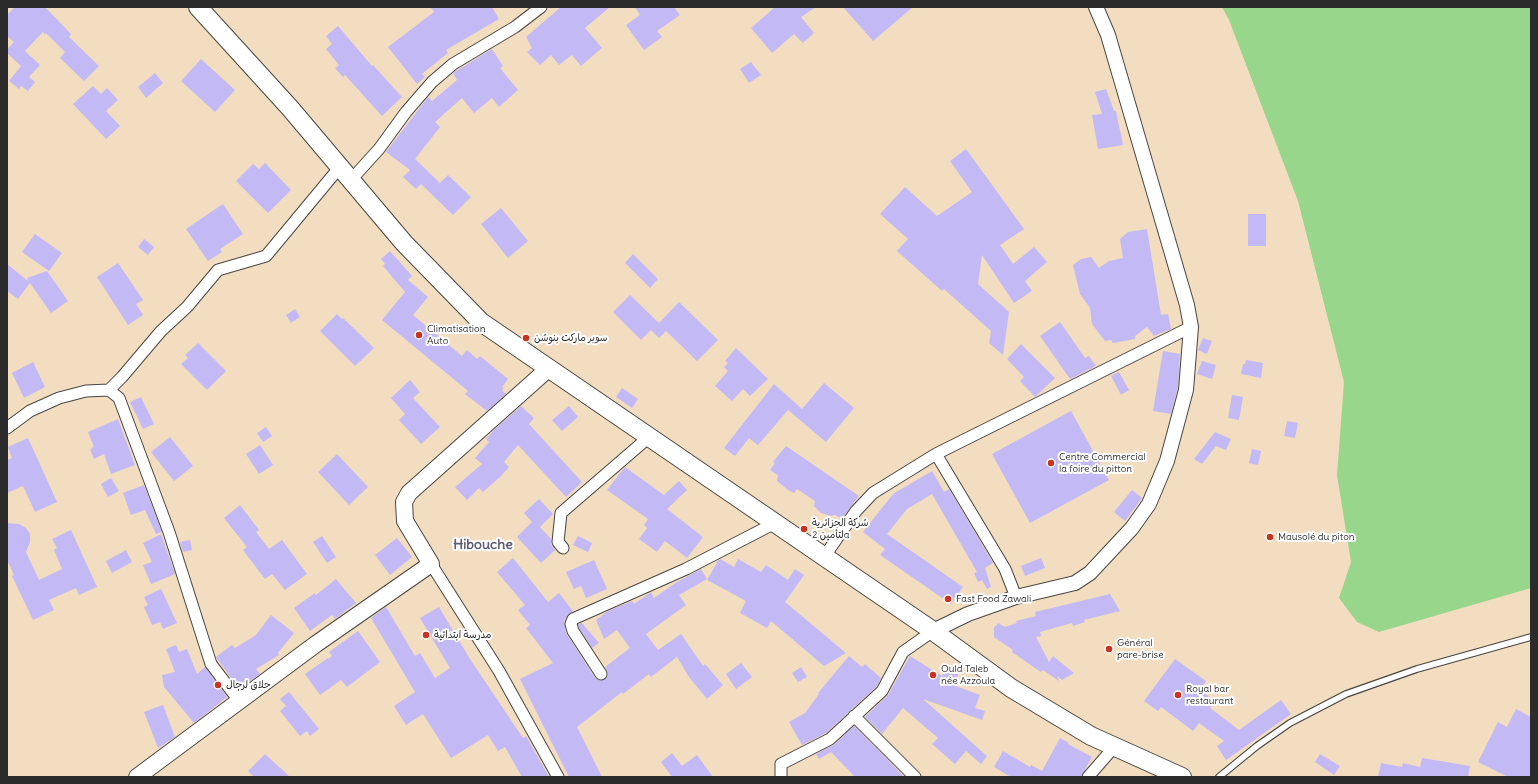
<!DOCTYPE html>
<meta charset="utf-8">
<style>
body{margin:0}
#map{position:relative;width:1538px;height:784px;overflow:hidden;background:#f3ddc0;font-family:Delius,sans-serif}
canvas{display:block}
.frame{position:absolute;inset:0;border:8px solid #2b2b2b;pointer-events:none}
</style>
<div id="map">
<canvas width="1538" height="784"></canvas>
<div class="frame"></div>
</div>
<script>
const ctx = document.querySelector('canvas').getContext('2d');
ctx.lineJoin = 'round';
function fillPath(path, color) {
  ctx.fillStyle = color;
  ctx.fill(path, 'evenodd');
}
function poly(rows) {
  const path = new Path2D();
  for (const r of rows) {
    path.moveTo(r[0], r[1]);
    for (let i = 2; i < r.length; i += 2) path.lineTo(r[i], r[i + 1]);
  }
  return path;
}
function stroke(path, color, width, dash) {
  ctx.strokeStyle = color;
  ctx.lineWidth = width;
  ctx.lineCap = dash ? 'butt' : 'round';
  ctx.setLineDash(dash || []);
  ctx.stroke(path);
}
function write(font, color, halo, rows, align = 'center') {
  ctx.font = font + ' Delius,"Playpen Sans Arabic",sans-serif';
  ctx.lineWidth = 4;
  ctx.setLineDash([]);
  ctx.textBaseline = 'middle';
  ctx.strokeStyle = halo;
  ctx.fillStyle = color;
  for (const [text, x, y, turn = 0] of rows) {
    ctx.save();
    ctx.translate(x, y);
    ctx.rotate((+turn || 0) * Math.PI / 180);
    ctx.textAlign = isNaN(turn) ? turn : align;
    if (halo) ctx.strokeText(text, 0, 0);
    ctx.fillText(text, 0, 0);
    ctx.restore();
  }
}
fillPath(poly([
 [1222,7,1531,7,1531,588,1379,632,1357,622,1339,598,1351,562,1337,475,1344,382,1298,201,1229,20]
]), '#98d68b');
fillPath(poly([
 [15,7,45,7,71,34,69,37,99,66,84,81,60,58,65,52,46,33,45,35,43,32,25,51,40,65,29,77,35,82,28,91,21,86,19,89,9,81,21,66,7,53,7,49,14,42,7,36,7,15],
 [430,7,492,7,499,19,446,50,448,53,422,74,425,77,417,84,388,47,434,12],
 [561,7,610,7,585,28,602,48,581,66,572,55,559,65,551,55,540,65,527,52,532,48,526,37],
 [635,7,674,7,680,15,657,31,662,37,644,50,626,25,640,15],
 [775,7,816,7,801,17,814,33,803,43,794,34,772,53,751,28],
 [843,7,913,7,873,41],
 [338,26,372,66,373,65,402,97,382,116,345,75,343,77,335,68,339,65,326,49,332,44,326,36],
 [492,49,503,66,500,68,518,90,499,107,492,98,474,113,462,98,435,122,440,127,415,159,440,183,448,175,471,197,453,215,421,184,416,189,403,177,410,170,386,152,428,97,432,101,457,80,453,73],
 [201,59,235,90,215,112,181,81],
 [751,62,761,75,749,83,740,69],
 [155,73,163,83,146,98,138,87],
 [93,86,101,94,107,88,118,100,106,111,120,126,106,139,73,104],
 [1106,89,1114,111,1116,111,1123,145,1098,149,1092,115,1102,114,1095,92],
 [966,149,1024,229,1000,245,1013,264,1034,247,1047,262,1025,281,1032,291,1014,303,982,255,978,284,1009,312,1003,355,989,343,991,331,944,289,942,291,897,251,908,239,880,214,905,187,937,216,972,192,950,161],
 [265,163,291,190,268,213,236,181,253,164,259,169],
 [223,204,243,234,220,249,222,252,208,261,186,229],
 [501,208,528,241,508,258,481,224],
 [1248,214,1266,214,1266,246,1248,246],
 [1147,229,1161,315,1168,314,1171,329,1154,336,1147,327,1135,336,1135,339,1113,343,1111,340,1105,341,1092,324,1090,308,1080,294,1073,265,1081,259,1091,257,1099,268,1109,261,1123,258,1120,239,1128,232],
 [35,234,62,253,49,271,22,252],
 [144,239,154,247,148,255,138,247],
 [390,251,412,276,408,280,428,297,413,315,462,356,467,350,477,359,480,356,508,379,502,387,504,388,502,390,506,394,487,411,465,394,468,391,382,320,405,292,383,266,385,264,381,259],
 [633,254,658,279,650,288,625,263],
 [118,263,143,300,136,304,143,315,128,325,97,277],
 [7,264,28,281,27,278,47,271,68,301,51,313,30,283,18,299,7,291],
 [630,295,659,323,679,302,718,340,697,361,666,331,659,338,651,330,641,340,613,312],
 [295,309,300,317,291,323,286,315],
 [337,314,342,319,343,318,374,348,355,366,320,331],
 [1060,322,1085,358,1089,356,1096,366,1070,379,1040,336],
 [1203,338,1212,341,1207,354,1198,350],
 [198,343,226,371,207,390,181,364,188,358,185,355],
 [1021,344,1055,378,1035,397,1020,381,1024,377,1007,359],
 [736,348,768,379,750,396,743,389,732,401,715,386,728,371,724,367,728,363,725,361],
 [1163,351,1180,354,1178,387,1171,414,1153,411],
 [1246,360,1263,363,1261,378,1241,374,1243,364,1245,364],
 [1202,361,1216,365,1212,379,1197,374],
 [33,362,45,387,24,398,12,373],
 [1119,372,1129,390,1121,395,1111,376],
 [410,380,420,392,413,398,440,427,421,444,399,420,405,414,391,398],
 [824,383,854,408,826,442,788,410,758,445,749,438,735,456,724,448,774,384,802,409],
 [622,388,638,399,632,408,616,397],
 [1232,395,1243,397,1239,420,1228,418],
 [141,397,154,424,143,429,130,402],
 [521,406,534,418,529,424,582,482,566,497,518,445,504,462,509,467,500,477,483,492,479,488,467,500,455,487,482,464,475,458,489,442,486,439,495,429],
 [569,406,578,417,562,431,552,420],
 [1071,411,1109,480,1030,523,992,454],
 [118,419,135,465,111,474,104,454,94,459,90,449,94,447,88,432],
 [1287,421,1298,423,1295,438,1284,436],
 [266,427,272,436,263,442,257,433],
 [1215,432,1231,439,1226,450,1216,446,1202,464,1194,459],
 [170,437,193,466,174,481,151,452],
 [28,438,57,502,35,512,23,486,7,493,7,460,12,458,8,447],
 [260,445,273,465,259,474,246,454],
 [786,446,859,496,842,519,835,515,831,516,821,513,814,506,815,501,797,489,794,493,788,490,777,481,778,475,770,470,775,463,773,462],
 [1252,449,1261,451,1258,465,1249,463],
 [337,454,368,487,349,505,318,472],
 [625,467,664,495,679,481,687,490,667,509,703,537,687,558,665,541,657,552,639,539,647,528,644,525,648,519,607,490],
 [932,471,944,492,949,489,993,563,985,568,991,587,987,589,982,580,978,582,974,573,977,572,932,494,907,509,887,534,963,587,951,604,880,555,885,549,863,532,893,494],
 [111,478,119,491,108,497,101,484],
 [144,485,162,532,156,534,145,510,131,515,123,493],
 [1132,490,1142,498,1125,521,1114,512],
 [539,499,553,514,540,527,551,539,551,544,555,550,541,563,517,537,532,522,524,513],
 [240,505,259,530,256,532,269,549,282,540,307,574,285,590,272,574,265,579,243,550,247,547,224,518],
 [7,523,19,524,26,528,30,534,30,542,26,552,39,580,62,569,54,550,57,548,52,539,71,530,97,587,79,595,76,588,49,600,54,610,33,620,12,576,14,575,7,560],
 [161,534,175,574,151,584,143,565,152,562,143,543],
 [322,536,336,557,327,563,313,542],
 [578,536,592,543,588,552,573,545],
 [397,538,412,557,390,575,375,555],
 [190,540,192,550,183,552,180,542],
 [126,550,132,562,112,573,106,561],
 [513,558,548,602,559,593,573,611,567,616,564,621,566,633,595,678,601,681,607,677,608,673,605,667,630,648,617,630,604,639,596,620,608,611,632,601,634,604,651,592,654,598,677,582,701,569,707,579,679,595,686,605,646,634,658,650,681,634,703,666,705,664,723,685,707,699,689,677,677,657,651,677,649,674,623,694,622,692,577,727,602,777,569,777,520,679,553,663,526,628,530,625,518,610,525,605,497,572],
 [1041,558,1045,568,1025,576,1021,566],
 [720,559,734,567,738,559,761,572,766,565,788,580,795,569,804,575,785,602,846,653,824,666,771,621,767,628,740,613,746,601,707,580,718,561],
 [594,560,607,589,586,598,581,586,574,589,566,572],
 [336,579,356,603,335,619,332,615,310,631,294,608,315,593,316,595],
 [161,589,177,623,163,629,160,622,152,625,144,607,148,605,144,597],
 [1110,594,1120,611,1084,620,1085,622,1073,626,1072,623,1040,632,1041,636,1036,637,1049,662,1053,656,1074,673,1062,680,1057,676,1059,681,1043,670,1041,672,1012,652,1013,650,994,637,994,628,998,623,1005,627,1017,623,1016,621,1036,616,1035,612],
 [386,607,415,656,420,653,435,678,450,668,420,618,439,607,470,659,523,738,526,736,549,777,522,777,505,747,498,751,488,735,451,758,423,714,406,725,394,706,415,692,371,618],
 [271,615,294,633,278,653,279,655,256,669,260,674,239,689,216,657,232,645,235,648,256,635],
 [582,623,599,643,592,648,579,628,578,624],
 [358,631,380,662,347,687,341,680,320,695,305,674,328,658,331,661,329,658,332,656,329,652],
 [176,645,179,652,187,649,197,674,205,667,227,697,194,723,164,687,162,675,175,672,166,649],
 [849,656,862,667,865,664,881,678,876,687,826,733,802,745,789,722,805,713,819,694,818,693],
 [910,656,942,676,948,665,960,671,953,685,980,695,975,708,985,711,982,720,923,699,987,756,981,764,966,751,955,764,932,744,938,738,903,708,882,734,865,717,888,695],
 [1175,659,1206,681,1200,690,1215,701,1210,708,1239,730,1281,700,1291,714,1226,760,1217,746,1224,741,1199,723,1193,731,1161,707,1158,711,1144,701],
 [741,663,752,677,736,689,726,674],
 [801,667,807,677,798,682,792,673],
 [289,692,319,729,310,736,307,731,300,736,280,711,286,706,280,699],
 [163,705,175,737,158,748,144,712],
 [1516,709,1531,717,1531,777,1508,777,1478,762,1498,722,1507,727],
 [854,726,887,759,904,777,855,777,831,752,819,759,816,754,835,744],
 [1060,738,1069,743,1068,744,1092,757,1081,777,1011,777,994,767,1003,751,1030,767,1031,765,1042,771],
 [672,753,682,766,697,755,713,777,672,777,661,762],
 [265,754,290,777,254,777,248,771],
 [1320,754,1340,766,1334,775,1315,762],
 [1422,758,1470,766,1468,777,1378,777,1381,763,1402,767,1403,763,1420,767]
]), '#c3b9f5');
const service = poly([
 [1219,777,1257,746,1290,723,1346,694,1417,669,1531,637]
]);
const minor = poly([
 [350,181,379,149,406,112,432,82,453,64,515,27,541,7],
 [109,390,119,398,169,532,211,664,240,702],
 [7,428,30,411,59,398,86,391,109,390,122,377,161,331,187,307,218,270,266,256,339,168],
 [936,454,1005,569,1016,597],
 [563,548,558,542,561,513,649,437],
 [824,557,856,511,873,493,936,454,1191,327],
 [431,564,499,671,558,777],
 [601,674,573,631,571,624,573,619,686,569,775,523],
 [854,716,915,777],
 [781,777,781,764,830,739,882,691,903,652,933,631],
 [1088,777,1115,746]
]);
const tertiary = poly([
 [933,631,968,614,1016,597,1075,583,1090,573,1132,528,1149,504,1167,461,1186,390,1191,327,1187,305,1108,35,1096,7]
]);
const secondary = poly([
 [137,777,316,644,431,564,405,521,404,502,409,493,548,369]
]);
const primary = poly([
 [198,7,290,108,404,243,481,322,933,631,1011,688,1091,736,1182,777]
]);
stroke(service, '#494641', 8);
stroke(minor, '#494641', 13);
stroke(tertiary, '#494641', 16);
stroke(secondary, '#494641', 18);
stroke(primary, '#494641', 20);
stroke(service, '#fff', 5.5);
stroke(minor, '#fff', 11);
stroke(tertiary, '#fff', 14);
stroke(secondary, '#fff', 16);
stroke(primary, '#fff', 18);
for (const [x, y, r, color] of [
 [419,335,4,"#c8321e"],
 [526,338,4,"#c8321e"],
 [1051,463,4,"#c8321e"],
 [804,529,4,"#c8321e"],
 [1270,537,4,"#c8321e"],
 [948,599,4,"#c8321e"],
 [426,635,4,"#c8321e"],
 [1109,649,4,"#c8321e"],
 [933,675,4,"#c8321e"],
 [218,685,4,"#c8321e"],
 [1178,695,4,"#c8321e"]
]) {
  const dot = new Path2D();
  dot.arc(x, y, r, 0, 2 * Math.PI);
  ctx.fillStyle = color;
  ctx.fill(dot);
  stroke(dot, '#fff', 1.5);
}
write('10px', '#2b2b2b', '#fff', [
 ["Climatisation",427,329],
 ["Auto",427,341],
 ["سوبر ماركت بنوشن",534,338],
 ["Centre Commercial",1059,457],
 ["la foire du pitton",1059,469],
 ["شركة الجزائرية",812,523],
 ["لتأمين 2a",812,535],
 ["Mausolé du piton",1278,537],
 ["Fast Food Zawali",956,599],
 ["مدرسة ابتدائية",434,635],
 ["Général",1117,643],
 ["pare-brise",1117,655],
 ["Ould Taleb",941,669],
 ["née Azzoula",941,681],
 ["حلاق لرجال",226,685],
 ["Royal bar",1186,689],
 ["restaurant",1186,701]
], 'left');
write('bold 14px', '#605d72', '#fff', [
 ["Hibouche",483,545]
]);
</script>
